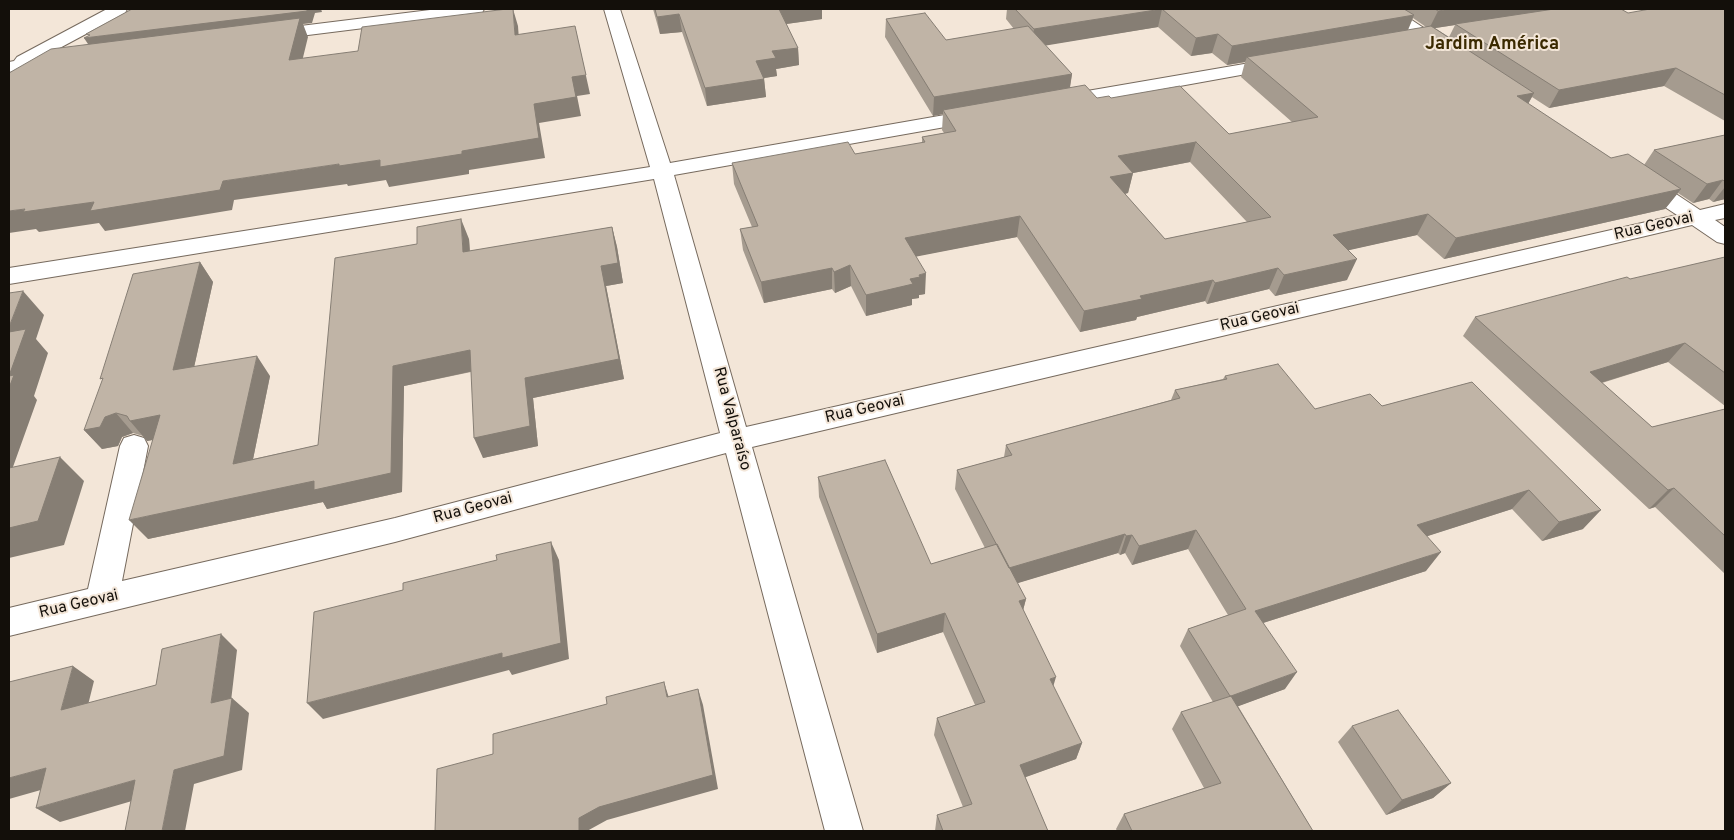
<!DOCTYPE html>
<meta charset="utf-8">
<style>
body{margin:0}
#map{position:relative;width:1734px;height:840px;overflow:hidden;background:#f3e6d8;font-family:Overpass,sans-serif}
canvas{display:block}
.frame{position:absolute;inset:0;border:10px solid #130f0a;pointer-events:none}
</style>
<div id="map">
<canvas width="1734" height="840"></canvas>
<div class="frame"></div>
</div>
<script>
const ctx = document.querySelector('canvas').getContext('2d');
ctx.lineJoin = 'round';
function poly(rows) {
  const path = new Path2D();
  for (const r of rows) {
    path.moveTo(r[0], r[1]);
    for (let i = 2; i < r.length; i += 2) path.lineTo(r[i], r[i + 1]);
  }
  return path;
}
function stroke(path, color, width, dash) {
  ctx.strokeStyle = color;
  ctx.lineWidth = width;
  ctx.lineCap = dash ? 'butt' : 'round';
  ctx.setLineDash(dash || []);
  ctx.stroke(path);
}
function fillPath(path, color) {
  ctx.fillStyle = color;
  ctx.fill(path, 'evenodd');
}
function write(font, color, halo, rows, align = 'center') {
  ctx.font = font + ' Overpass,sans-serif';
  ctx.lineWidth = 4;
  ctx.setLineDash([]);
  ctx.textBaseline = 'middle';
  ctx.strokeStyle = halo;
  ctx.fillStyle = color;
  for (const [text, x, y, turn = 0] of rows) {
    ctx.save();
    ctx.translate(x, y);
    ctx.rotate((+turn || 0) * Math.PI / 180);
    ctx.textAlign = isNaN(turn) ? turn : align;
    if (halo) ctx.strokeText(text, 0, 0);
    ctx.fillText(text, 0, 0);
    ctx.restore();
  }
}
const minor = poly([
 [107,9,127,9,125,13,41,58,57,57,63,58,66,62,63,66,9,72,9,62,14,61,17,57,107,9],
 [438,9,484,9,482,13,476,14,268,40,262,39,259,35,262,31,268,30,438,9],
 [604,9,620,9,670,163,979,109,986,111,989,115,986,119,979,121,674,175,746,427,1677,215,1633,186,1630,181,1633,176,1641,175,1649,176,1700,210,1725,204,1725,218,1715,220,1725,227,1725,244,1717,242,1692,225,752,447,863,831,825,831,726,453,395,542,9,636,9,608,88,589,120,446,124,438,134,435,144,438,148,446,122,581,395,518,720,433,654,179,9,284,9,268,650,167,604,9],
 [1376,9,1395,9,1451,46,1454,50,1451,54,1445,55,1439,54,1378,13,1376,9],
 [1279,58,1285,59,1288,63,1285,67,1058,108,1051,106,1048,102,1051,98,1058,96,1279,58]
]);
stroke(minor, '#766a5e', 2);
fillPath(minor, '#fff');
fillPath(poly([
 [653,9,822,9,822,19,786,24,798,48,799,65,776,69,777,76,764,78,766,97,707,106,682,32,660,34],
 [1007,9,1621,9,1628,13,1725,9,1725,121,1664,86,1549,108,1532,97,1528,104,1611,158,1644,165,1654,150,1725,135,1725,199,1713,202,1709,199,1693,203,1678,193,1665,209,1444,259,1417,235,1348,250,1347,280,1275,296,1269,289,1207,304,1205,301,1137,317,1136,320,1080,332,1017,237,916,256,925,294,919,295,919,298,912,299,912,305,866,316,851,286,835,293,832,289,764,303,743,250,740,229,752,227,734,184,732,163,855,154,922,143,922,137,944,133,942,130,943,114,933,116,885,37,886,19,946,40,1014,29,1006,19],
 [1413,18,1426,27,1408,30],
 [1455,25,1449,37,1435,28,1442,27],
 [1158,27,1191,56,1212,53,1227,65,1245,62,1241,77,1292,122,1229,134,1111,98,1097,98,1070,88,1072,74,1045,45],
 [1190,162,1247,222,1165,239,1125,194,1128,193,1133,173],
 [612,227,617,247,623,283,606,286,624,379,533,398,538,446,483,458,471,372,404,386,402,492,327,509,323,502,148,539,153,440,147,441,143,436,133,433,122,437,118,446,102,449,84,430,200,262,213,282,194,367,270,376,253,459,318,445,469,239,470,251],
 [1725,257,1725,406,1668,362,1602,383,1652,427,1725,409,1725,574,1655,507,1649,509,1463,336,1475,317],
 [1225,376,1315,409,1382,406,1472,382,1583,529,1542,541,1512,509,1427,536,1426,571,1263,623,1285,689,1238,706,1313,831,1117,831,1116,829,1124,814,1204,788,1172,729,1181,712,1213,702,1180,646,1188,629,1228,615,1188,549,1132,565,1125,553,1120,555,1118,553,1017,583,1026,599,1023,610,1053,686,1082,743,1076,759,1025,777,1048,831,935,831,937,815,963,807,934,735,937,718,975,705,943,632,877,653,819,497,818,477,931,564,985,548,955,489,957,470,1004,457,1006,445,1171,400,1175,390,1223,379],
 [1352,726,1451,783,1433,798,1386,815,1338,742]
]), '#a59b8f');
fillPath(poly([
 [307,9,321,9,322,12,315,13,312,23,303,24,308,37,298,78,289,60,92,50,84,38],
 [513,9,518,26,520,54,515,35],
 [778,9,822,9,822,19,779,25],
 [1162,9,1158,27,1031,48,1034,29],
 [1451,9,1566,9,1455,24,1455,25,1429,29,1438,11],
 [679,14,682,32,660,34,657,17],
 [1414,15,1406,34,1247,57,1245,62,1227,65,1232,46],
 [575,26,590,94,577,96,581,116,539,123,545,158,469,170,469,174,389,187,386,180,348,186,347,184,234,200,232,210,105,231,99,223,39,232,36,229,9,233,9,211,25,209,94,202,223,181,339,164,380,160,462,151,534,104,572,77],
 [1218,34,1212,53,1191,56,1196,38],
 [798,48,799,65,776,69,777,76,758,79,756,61,772,51],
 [1676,68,1664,86,1549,108,1559,90],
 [1072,74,1069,92,943,110,943,114,933,116,934,97],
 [764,79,766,97,707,106,705,88],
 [1534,93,1523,113,1517,96],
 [1196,142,1190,162,1133,173,1128,193,1106,198,1110,177,1118,156],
 [1723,180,1709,199,1693,203,1707,184],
 [1725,187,1725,199,1713,202],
 [1681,189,1665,209,1444,259,1456,238],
 [1428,214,1417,235,1323,256,1333,235],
 [1020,216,1017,237,904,259,905,238],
 [461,219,469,239,471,272,463,252],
 [612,227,617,247,623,283,606,286,624,379,533,398,538,446,483,458,474,438,525,378,601,266],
 [1357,259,1347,280,1275,296,1284,275],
 [200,262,213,282,189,390,173,370],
 [850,265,851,286,835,293,834,272],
 [832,268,832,289,764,303,761,282],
 [1278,268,1269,289,1207,304,1215,283],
 [926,273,925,294,919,295,919,298,912,299,912,305,866,316,866,295,919,275],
 [1213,280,1205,301,1137,317,1136,320,1080,332,1084,311,1140,296],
 [23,291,44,315,36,339,48,353,34,396,37,400,9,478,9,327],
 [1685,343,1668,362,1574,391,1590,372],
 [470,350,478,370,404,386,402,492,327,509,323,502,148,539,129,520,314,481,393,366],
 [257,356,270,376,248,484,233,464],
 [116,413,133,433,122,437,118,446,102,449,84,430,105,417],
 [160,415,177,435,147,441,130,421],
 [60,457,84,481,64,545,9,558,9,528],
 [1674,488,1655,507,1649,509,1668,490],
 [1529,490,1512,509,1403,544,1417,525],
 [1601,510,1583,529,1542,541,1559,522],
 [1196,530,1188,549,1132,565,1139,546],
 [1125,534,1118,553,1005,587,1009,568],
 [1132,535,1125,553,1120,555,1126,536],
 [551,542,559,560,569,659,512,675,509,670,323,719,307,703,502,653],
 [1441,552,1426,571,1244,629,1255,611],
 [1026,599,1021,618,1019,601],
 [945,613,943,632,877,653,877,634],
 [221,634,237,650,229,718,211,703],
 [73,666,94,681,83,725,61,710],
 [1297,672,1285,689,1220,713,1231,696],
 [1056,677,1051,694,1050,679],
 [664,682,669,698,667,697],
 [698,689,703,705,718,789,607,820,587,831,579,831,579,818],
 [232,698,249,713,242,770,194,784,185,831,162,831,174,770],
 [1082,743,1076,759,1015,781,1020,765],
 [46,768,69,782,9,799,9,778],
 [135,780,156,794,60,822,36,808],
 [1451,783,1433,798,1386,815,1402,800]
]), '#867e74');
const building = poly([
 [132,9,307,9,307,11,84,38,90,35,86,34,132,9],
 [507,9,513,9,515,35,575,26,586,75,572,77,576,97,534,104,539,138,462,151,462,154,380,167,380,160,339,166,339,164,223,181,220,190,90,211,94,202,23,212,25,209,9,211,9,73,51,49,300,18,289,60,358,51,362,27,507,9],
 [655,9,779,9,798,48,772,51,776,58,756,61,764,79,705,88,679,14,657,17,655,9],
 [1015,9,1404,9,1414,15,1232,46,1218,34,1196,38,1162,9,1034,29,1015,9],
 [1435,9,1451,9,1438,11,1435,9],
 [1554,9,1621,9,1628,13,1650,9,1725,9,1725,95,1676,68,1559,90,1455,24,1554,9],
 [925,13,946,40,1028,26,1072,74,934,97,886,19,925,13],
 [1431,26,1534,93,1517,96,1611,158,1628,154,1681,189,1456,238,1428,214,1333,235,1357,259,1284,275,1278,268,1215,283,1213,280,1140,296,1142,299,1084,311,1020,216,905,238,926,273,919,275,920,277,910,279,913,284,866,295,850,265,834,272,832,268,761,282,740,229,758,226,732,163,848,142,855,154,925,142,922,137,956,131,943,110,1085,85,1097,98,1109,96,1111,98,1180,86,1229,134,1318,117,1247,57,1431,26],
 [1196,142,1271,217,1165,239,1110,177,1133,173,1118,156,1196,142],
 [1725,135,1725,182,1723,180,1707,184,1654,150,1725,135],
 [461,219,463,252,612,227,618,263,601,266,619,359,525,378,530,426,474,438,470,350,393,366,391,473,314,490,314,481,129,520,160,415,130,421,127,416,116,413,105,417,100,427,84,430,103,378,100,379,133,274,200,262,173,370,257,356,233,464,318,445,335,258,417,244,417,227,461,219],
 [1725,257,1725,373,1685,343,1590,372,1652,427,1725,409,1725,536,1674,488,1668,490,1475,317,1627,277,1630,279,1725,257],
 [23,291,9,327,9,293,23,291],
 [26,329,9,376,14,375,9,388,9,332,26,329],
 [1278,364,1315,409,1370,394,1382,406,1472,382,1601,510,1559,522,1529,490,1417,525,1441,552,1255,611,1297,672,1231,696,1230,696,1188,629,1246,609,1196,530,1139,546,1132,535,1126,536,1125,534,1009,568,957,470,1012,455,1006,445,1180,398,1175,390,1227,379,1225,376,1278,364],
 [60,457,38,521,9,528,9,468,60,457],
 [885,460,931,564,997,544,1026,599,1019,601,1056,677,1050,679,1082,743,1020,765,1048,831,943,831,937,815,972,804,937,718,985,702,945,613,877,634,818,477,885,460],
 [551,542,561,643,502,658,502,653,307,703,314,612,403,590,403,583,497,560,496,555,551,542],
 [221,634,211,703,232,698,224,756,174,770,162,831,125,831,135,780,36,808,46,768,9,778,9,682,73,666,61,710,156,685,162,649,221,634],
 [664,682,667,697,698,689,713,775,599,807,579,818,579,831,435,831,437,769,493,754,493,734,607,704,606,697,664,682],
 [1231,696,1313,831,1132,831,1124,814,1221,783,1181,712,1231,696],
 [1398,710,1451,783,1402,800,1352,726,1398,710]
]);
fillPath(building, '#c0b4a6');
stroke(building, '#867e74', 1);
write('16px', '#130f0a', '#f3e6d8', [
 ["Rua Geovai",1654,227,-13],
 ["Rua Geovai",1260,318,-13],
 ["Rua Geovai",865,410,-13],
 ["Rua Valparaíso",731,419,75],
 ["Rua Geovai",473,509,-15],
 ["Rua Geovai",79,605,-13]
]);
write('bold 18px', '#3b2a01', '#f3e6d8', [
 ["Jardim América",1492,45]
]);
</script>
